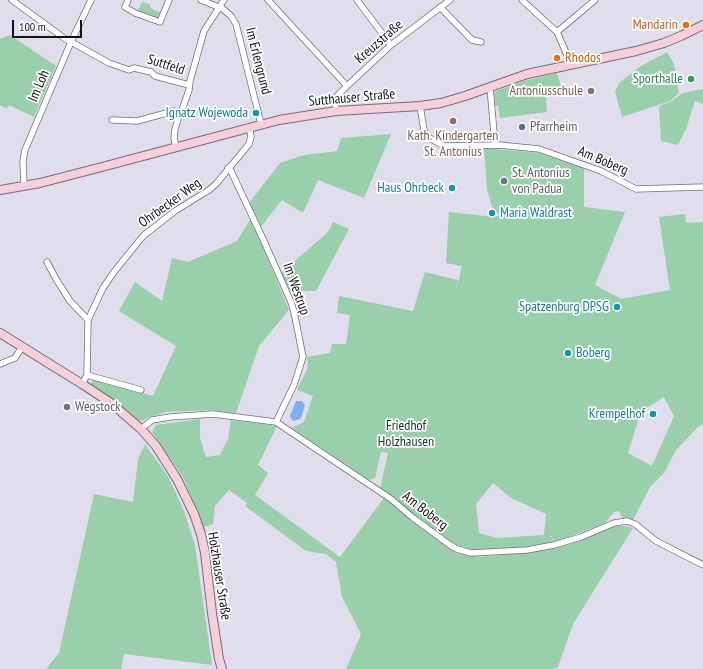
<!DOCTYPE html>
<meta charset="utf-8">
<style>
body{margin:0}
#map{position:relative;width:703px;height:669px;overflow:hidden;background:#e0ddec;font-family:"PT Sans Narrow",sans-serif}
canvas{display:block}
.scale{position:absolute;left:12px;top:20px;width:70px;height:18px;box-sizing:border-box;border:2px solid #121116;border-top:0;padding-left:5px;font-size:12px;line-height:14px;white-space:nowrap;color:#121116;-webkit-text-stroke:3px #fff;paint-order:stroke}
</style>
<div id="map">
<canvas width="703" height="669"></canvas>
<div class="scale">100 m</div>
</div>
<script>
const ctx = document.querySelector('canvas').getContext('2d');
ctx.lineJoin = 'round';
function fillPath(path, color) {
  ctx.fillStyle = color;
  ctx.fill(path, 'evenodd');
}
function poly(rows) {
  const path = new Path2D();
  for (const r of rows) {
    path.moveTo(r[0], r[1]);
    for (let i = 2; i < r.length; i += 2) path.lineTo(r[i], r[i + 1]);
  }
  return path;
}
function stroke(path, color, width, dash) {
  ctx.strokeStyle = color;
  ctx.lineWidth = width;
  ctx.lineCap = dash ? 'butt' : 'round';
  ctx.setLineDash(dash || []);
  ctx.stroke(path);
}
function write(font, color, halo, rows, align = 'center') {
  ctx.font = font + ' "PT Sans Narrow",sans-serif';
  ctx.lineWidth = 3.5;
  ctx.setLineDash([]);
  ctx.textBaseline = 'middle';
  ctx.strokeStyle = halo;
  ctx.fillStyle = color;
  for (const [text, x, y, turn = 0] of rows) {
    ctx.save();
    ctx.translate(x, y);
    ctx.rotate((+turn || 0) * Math.PI / 180);
    ctx.textAlign = isNaN(turn) ? turn : align;
    if (halo) ctx.strokeText(text, 0, 0);
    ctx.fillText(text, 0, 0);
    ctx.restore();
  }
}
fillPath(poly([
 [142,2,149,4,152,9,162,13,159,20,137,12],
 [10,35,56,66,34,117,9,105,7,109,0,105,0,39],
 [667,52,674,64,679,93,670,101,622,117,615,92,619,83,641,66],
 [557,73,561,86,545,89,547,112,500,118,498,106,495,106,494,92,524,81],
 [703,89,703,104,695,101,686,129,678,145,661,141,659,106,670,102,683,93],
 [391,134,364,198,318,180,303,213,282,200,260,228,249,203,280,163,304,155,337,151,341,138],
 [484,148,539,153,584,168,584,207,625,212,595,285,621,299,670,290,659,217,685,214,686,223,703,222,703,424,698,427,676,450,664,473,650,487,633,520,623,519,619,511,614,512,605,523,553,543,552,536,561,532,549,537,552,537,552,543,526,548,481,550,479,557,500,555,558,546,616,526,624,526,633,528,573,624,558,667,553,669,346,669,361,634,342,597,336,562,326,554,306,551,245,506,247,503,229,490,215,506,213,524,204,527,183,477,152,432,156,425,200,419,200,438,206,457,220,455,228,439,231,420,277,426,258,465,268,473,255,495,340,557,387,494,380,489,388,453,381,452,375,478,369,480,292,428,304,422,313,396,297,390,308,367,307,357,330,353,332,344,346,344,350,315,337,313,339,296,413,311,425,272,458,280,455,295,462,266,446,263,449,212,486,216,553,216,494,214,487,189],
 [664,397,674,416,652,466,628,453,642,408,647,408],
 [493,483,511,498,546,514,544,535,497,538,479,533,476,504],
 [251,218,289,310,259,346,236,413,211,410,166,412,149,417,142,421,135,420,113,400,90,384,93,379,153,396,176,346,119,311,135,282,162,301,172,258,188,262,237,241],
 [333,222,349,229,316,291,290,291,281,273,328,232],
 [145,444,169,478,184,511,195,545,212,665,124,654,121,669,46,669,59,653,94,494,133,502,138,459]
]), '#9acfac');
fillPath(poly([
 [296,401,302,401,305,405,301,418,295,421,292,420,290,416]
]), '#7eb0ec');
const street = poly([
 [12,0,64,38,109,63,129,70,134,68,151,72,155,76,189,85],
 [128,0,125,7,135,13,160,22,169,0],
 [201,0,223,9,231,16,236,24,261,124],
 [268,0,347,86],
 [357,0,391,45],
 [522,0,557,32,571,64],
 [440,7,472,40,481,42],
 [557,32,595,0],
 [490,87,495,145],
 [420,106,424,130,426,136,444,146,499,145,539,149,601,171,636,189,703,187],
 [336,111,335,100,337,96,347,86,391,45,450,0],
 [112,120,137,121,174,111,180,113],
 [176,147,174,138,175,129,180,113,182,110,189,90,190,81,204,31,224,0],
 [228,168,231,171,263,239,291,302,294,312,303,357,294,385,276,422],
 [24,185,23,161,25,150,71,42,91,0],
 [47,262,56,279,70,301,88,320],
 [0,364,15,358,22,347],
 [87,375,141,390],
 [82,384,87,375,88,320,103,288,114,272,143,236,175,211,209,190,216,184,249,144,251,136,249,127],
 [141,429,152,420,170,417,213,414,276,422,391,499,412,517,450,545,457,549,471,553,527,550,554,545,581,537,614,523,627,521,635,524,656,541,703,565]
]);
const secondary = poly([
 [0,190,40,183,98,168,279,120,336,111,420,106,441,103,465,96,527,74,636,51,664,43,683,35,703,25],
 [0,333,82,384,111,403,141,429,156,446,177,479,194,514,201,534,205,553,212,613,219,659,222,669]
]);
stroke(street, '#716e7b', 7);
stroke(secondary, '#716e7b', 10);
stroke(street, '#fff', 5.5);
stroke(secondary, '#f5d0db', 8);
for (const [x, y, r, color] of [
 [686,25,4,"#e8710a"],
 [557,58,4,"#e8710a"],
 [691,79,4,"#2e9e5b"],
 [591,91,4,"#8d6e63"],
 [256,113,4,"#0f9aa8"],
 [453,121,4,"#8d6e63"],
 [522,127,4,"#5c6f8a"],
 [504,181,4,"#6b7280"],
 [452,188,4,"#0f9aa8"],
 [492,213,4,"#0f9aa8"],
 [617,307,4,"#0f9aa8"],
 [568,353,4,"#0f9aa8"],
 [67,407,4,"#6b7280"],
 [653,414,4,"#0f9aa8"]
]) {
  const dot = new Path2D();
  dot.arc(x, y, r, 0, 2 * Math.PI);
  ctx.fillStyle = color;
  ctx.fill(dot);
  stroke(dot, '#fff', 1.5);
}
write('14px', '#c56008', '#fff', [
 ["Mandarin",678,25],
 ["Rhodos",565,58,"left"]
], 'right');
write('14px', '#121116', '#fff', [
 ["Kreuzstraße",379,42,-41],
 ["Im Erlengrund",258,61,76],
 ["Suttfeld",166,65,18],
 ["Im Loh",39,86,-67],
 ["Sutthauser Straße",352,98,-5],
 ["Am Boberg",603,161,23],
 ["Ohrbecker Weg",170,203,-36],
 ["Im Westrup",296,289,70],
 ["Am Boberg",425,511,38],
 ["Holzhauser Straße",219,576,81]
]);
write('14px', '#27864d', '#fff', [
 ["Sporthalle",683,79]
], 'right');
write('14px', '#785e54', '#fff', [
 ["Antoniusschule",583,91],
 ["Kath. Kindergarten",453,136,"center"],
 ["St. Antonius",453,152,"center"]
], 'right');
write('14px', '#0d838f', '#fff', [
 ["Ignatz Wojewoda",248,113],
 ["Haus Ohrbeck",444,188],
 ["Maria Waldrast",500,213,"left"],
 ["Spatzenburg DPSG",609,307],
 ["Boberg",576,353,"left"],
 ["Krempelhof",645,414]
], 'right');
write('14px', '#4e5e75', '#fff', [
 ["Pfarrheim",530,127]
], 'left');
write('14px', '#5b616d', '#fff', [
 ["St. Antonius",512,173],
 ["von Padua",512,189],
 ["Wegstock",75,407]
], 'left');
write('14px', '#153723', '#fff', [
 ["Friedhof",406,426],
 ["Holzhausen",406,442]
]);
</script>
